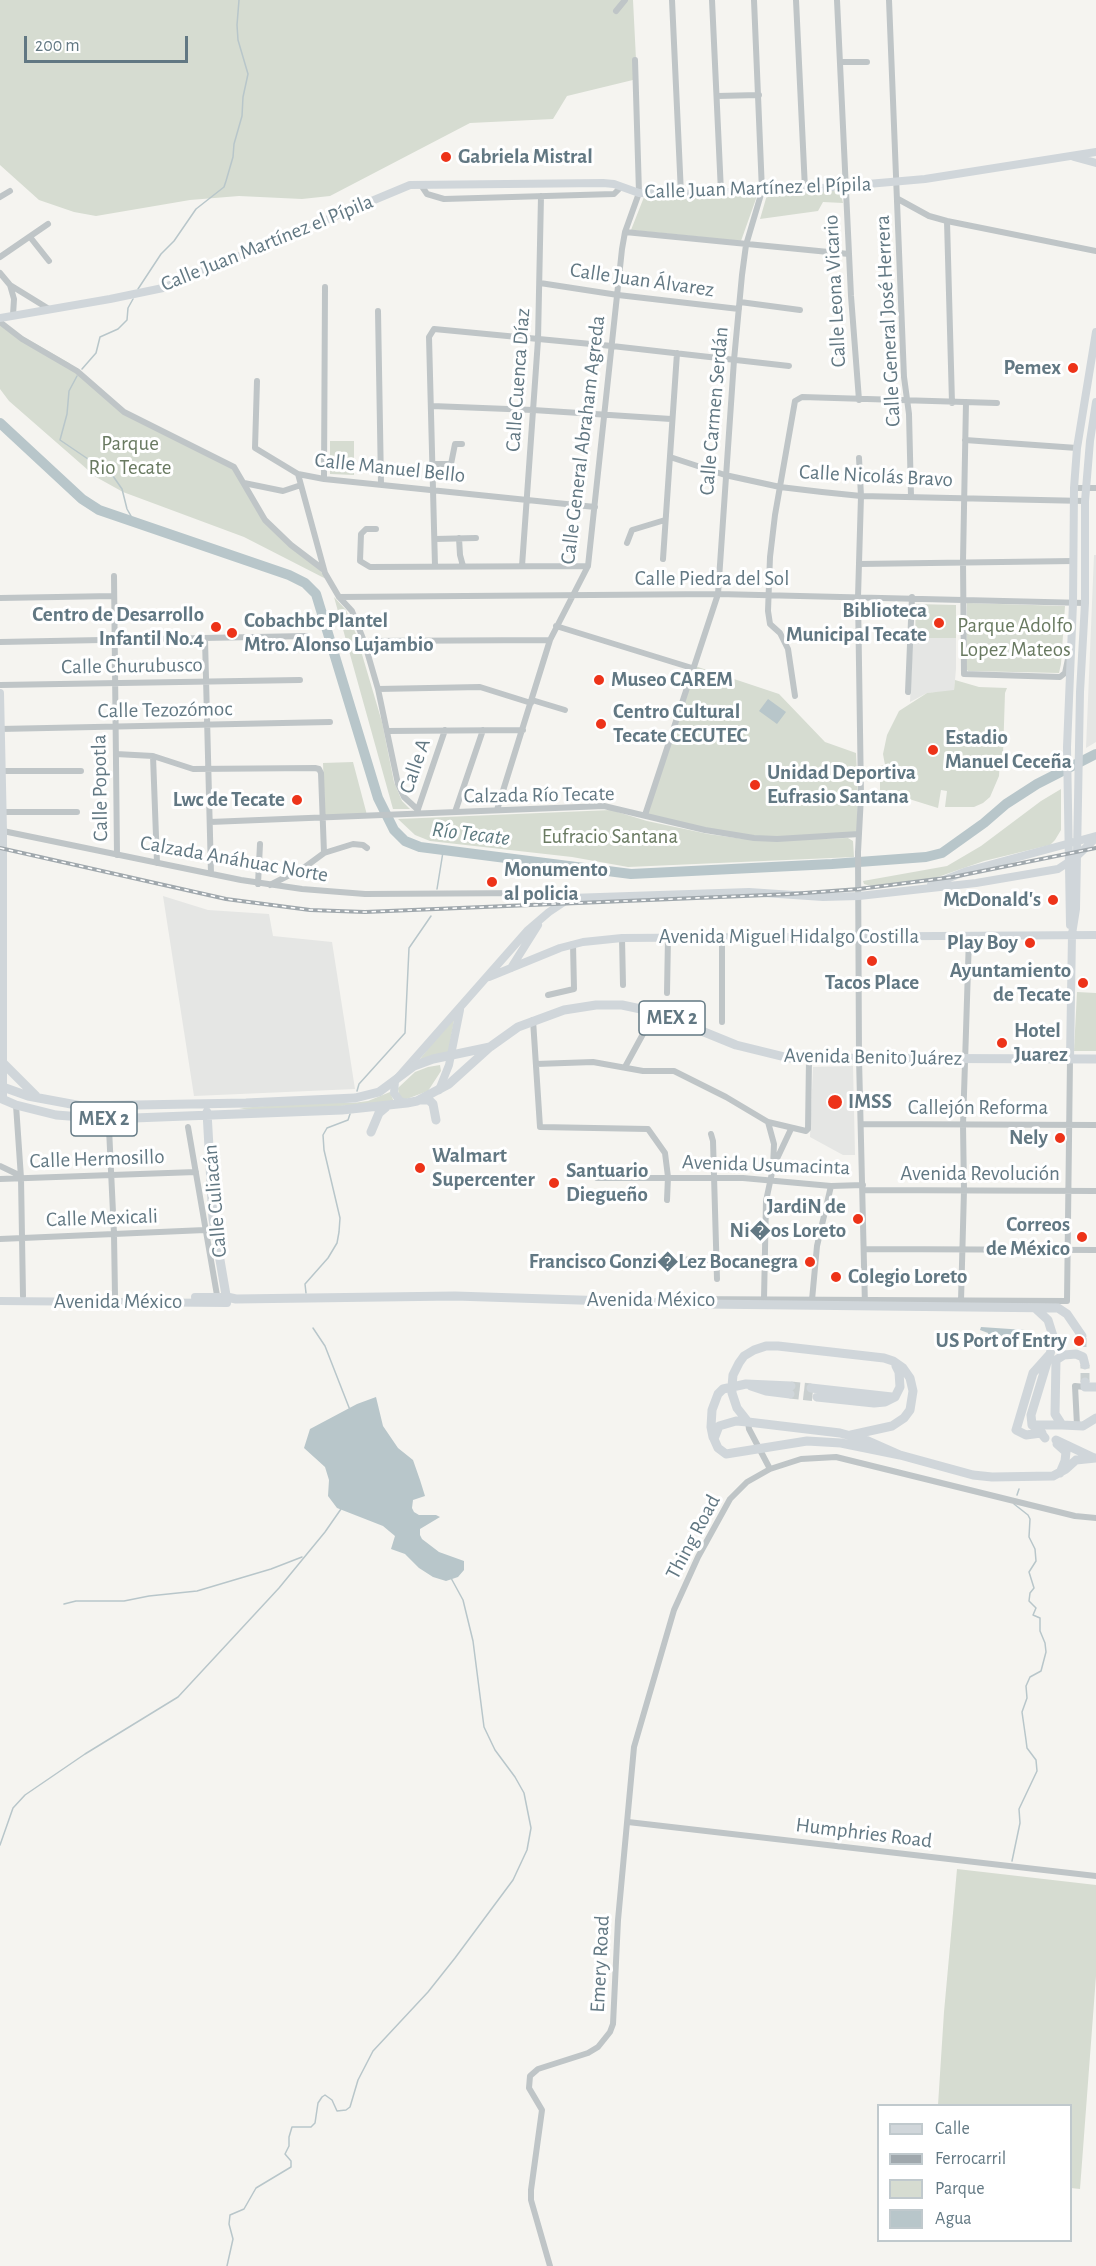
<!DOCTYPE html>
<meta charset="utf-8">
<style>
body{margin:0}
#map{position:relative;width:1096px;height:2266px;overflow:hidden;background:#f5f4f0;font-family:"Alegreya Sans",sans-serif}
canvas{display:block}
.legend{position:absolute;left:877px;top:2104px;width:195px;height:138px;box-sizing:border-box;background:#fff;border:2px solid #c0c9cd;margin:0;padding:8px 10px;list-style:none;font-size:18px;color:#627883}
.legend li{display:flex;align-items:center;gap:12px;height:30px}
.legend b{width:30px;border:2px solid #c0c9cd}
.scale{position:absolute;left:24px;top:36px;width:164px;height:27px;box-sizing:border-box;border:3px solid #627883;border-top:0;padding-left:8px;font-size:18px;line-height:21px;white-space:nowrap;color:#627883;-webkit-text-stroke:4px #fff;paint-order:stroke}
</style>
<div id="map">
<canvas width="1096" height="2266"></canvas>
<ul class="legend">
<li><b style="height:8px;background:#d0d6da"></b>Calle</li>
<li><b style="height:8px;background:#a0a8ad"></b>Ferrocarril</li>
<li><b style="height:16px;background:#d6dcd1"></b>Parque</li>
<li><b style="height:16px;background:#b8c6ca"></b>Agua</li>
</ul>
<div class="scale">200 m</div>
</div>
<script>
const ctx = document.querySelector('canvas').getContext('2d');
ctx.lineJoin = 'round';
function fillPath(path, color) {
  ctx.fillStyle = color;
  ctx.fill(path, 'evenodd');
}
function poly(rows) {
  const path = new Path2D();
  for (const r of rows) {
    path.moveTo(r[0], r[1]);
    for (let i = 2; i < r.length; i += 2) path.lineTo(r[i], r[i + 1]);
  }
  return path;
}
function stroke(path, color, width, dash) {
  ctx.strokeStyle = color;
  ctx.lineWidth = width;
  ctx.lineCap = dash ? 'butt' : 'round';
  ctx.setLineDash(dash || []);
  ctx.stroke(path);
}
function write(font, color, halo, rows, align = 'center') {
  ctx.font = font + ' "Alegreya Sans",sans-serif';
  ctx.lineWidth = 6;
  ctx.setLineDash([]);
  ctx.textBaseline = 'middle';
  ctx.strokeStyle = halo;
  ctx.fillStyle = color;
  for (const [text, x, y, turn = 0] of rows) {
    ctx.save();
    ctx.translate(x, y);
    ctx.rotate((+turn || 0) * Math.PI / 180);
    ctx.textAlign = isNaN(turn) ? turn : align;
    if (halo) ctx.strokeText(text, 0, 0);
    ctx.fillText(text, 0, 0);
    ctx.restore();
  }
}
fillPath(poly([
 [1094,555,1096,555,1096,742,1086,748],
 [913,638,956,638,956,669,954,691,927,693,910,702],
 [163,896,208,910,269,914,273,936,332,942,355,1089,194,1096],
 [853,1066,855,1155,843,1155,810,1137,813,1067]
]), '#e5e6e4');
fillPath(poly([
 [0,0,633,0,637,79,567,96,553,119,470,123,330,196,302,199,239,196,190,200,96,216,74,212,39,200,0,165],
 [840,190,843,203,823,202,818,211,760,219,767,195],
 [757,196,741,241,631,230,644,197],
 [0,318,12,330,69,363,134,418,235,470,257,510,315,564,328,580,244,537,123,492,96,477,9,401,0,389],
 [330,441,354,441,354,475,330,474],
 [334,597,346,610,356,634,382,722,394,782,402,801,410,809,393,809],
 [967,603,1065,606,1061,664,1059,673,968,671,966,669],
 [916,604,956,605,956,638,915,638],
 [695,666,779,694,825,742,856,753,858,796,857,837,772,840,848,838,853,841,854,857,628,867,572,857,430,841,415,835,398,819,611,810,647,821,708,834,744,839,647,815],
 [955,680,979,687,1007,688,1005,693,1003,755,984,755,984,757,1000,759,999,776,990,797,983,803,974,807,945,807,947,791,941,790,938,808,880,790,880,766,885,765,883,754,887,735,899,711,927,693,954,690],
 [353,762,367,815,325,816,323,763],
 [1061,789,1061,830,1055,840,1050,845,984,861,935,878,871,886,864,884,863,881,947,866,981,846,1041,801],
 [1077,992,1096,993,1096,1051,1074,1051],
 [455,1015,448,1054,416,1064],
 [440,1065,441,1071,428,1091,404,1100,399,1097,398,1088,415,1072,428,1067],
 [390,1092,394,1102,392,1103,254,1111,239,1108,307,1103,353,1103,368,1101],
 [957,1869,1096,1885,1096,1976,1080,2189,1071,2188,1070,2106,938,2105,944,2012]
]), '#d6dcd1');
fillPath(poly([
 [768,699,786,712,777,724,759,711],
 [981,1327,1025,1330,1028,1336,1027,1340,1022,1341,992,1340,989,1339,988,1333,980,1330],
 [376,1397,383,1426,398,1448,413,1460,420,1480,425,1496,413,1500,412,1508,414,1512,419,1515,436,1515,440,1517,420,1529,420,1535,422,1539,439,1552,464,1561,464,1570,458,1577,446,1581,433,1577,419,1568,405,1554,391,1549,395,1536,383,1526,337,1508,328,1496,329,1480,325,1467,304,1448,310,1429,357,1404]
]), '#b8c6ca');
stroke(poly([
 [138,289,161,254,174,241,196,209,224,187,226,181,233,157,234,144,242,116,243,97,248,74,238,40,237,25,239,0],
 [82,369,96,353,100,337,118,329,127,320,128,308,133,299],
 [77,376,69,391,67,414,60,440,113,476,122,489,127,509,135,523],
 [437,889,443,852],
 [357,1091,359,1084,405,1033,409,948,431,916],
 [306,1293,305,1284,328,1258,337,1243,339,1232,340,1218,324,1150,323,1135,327,1128,348,1120,350,1114],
 [313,1328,325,1346,350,1410],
 [1017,1495,1019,1489],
 [64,1604,76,1601,124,1601,149,1596,197,1591,271,1569,302,1557],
 [0,1845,13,1808,25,1795,85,1754,178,1697,279,1588,325,1532,341,1509],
 [1012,1861,1020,1823,1019,1809,1037,1771,1036,1760,1027,1748,1026,1740,1022,1712,1027,1698,1026,1686,1030,1677,1041,1671,1046,1652,1045,1643,1040,1631,1040,1618,1033,1615,1036,1608,1029,1601,1030,1593,1034,1588,1029,1572,1036,1561,1035,1549,1029,1537,1030,1519,1028,1515,1014,1504],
 [227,2266,233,2239,229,2224,230,2215,244,2209,256,2188,291,2167,291,2161,285,2154,289,2146,289,2137,292,2127,311,2127,315,2123,318,2103,322,2097,325,2095,332,2100,337,2111,346,2110,350,2107,358,2080,373,2051,428,1992,455,1958,513,1880,527,1850,531,1828,524,1793,515,1777,495,1750,484,1727,473,1641,463,1600,451,1578]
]), '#b8c6ca', 1.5);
stroke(poly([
 [0,423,82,499,99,510,289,575,305,583,316,594,378,798,394,830,405,841,420,847,631,874,832,864,926,857,942,853,984,823,1006,804,1037,784,1096,754]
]), '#b8c6ca', 10);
stroke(poly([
 [1048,1346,1048,1336],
 [1082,1347,1082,1336],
 [1085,1382,1085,1365],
 [791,1386,811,1388],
 [790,1394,817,1397]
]), '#c9cfcf', 9, [9, 4.5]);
stroke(poly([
 [672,0,681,194],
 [712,0,721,192],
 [796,0,805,189],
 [837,0,851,296,859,400],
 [889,0,904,377,909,414,911,496],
 [616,11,625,0],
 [840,62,867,62],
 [717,96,759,95],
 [421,185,427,194,444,199,614,194,621,187],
 [0,197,10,191],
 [898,199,929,216,947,221,1096,251],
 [947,221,952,403],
 [625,232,849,254],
 [30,237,49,261],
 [0,257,48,224],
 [0,273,10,285,49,309],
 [540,283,618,295,739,309],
 [10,285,14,299,13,315],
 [740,302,800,310],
 [378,311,381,484],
 [0,322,22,339,77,371,124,412,234,467,265,520,291,545,324,570],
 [257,381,255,448,298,474,324,479,595,507],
 [966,402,963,561,964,674,1060,677,1065,673,1069,654],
 [432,406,533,410,671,419],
 [965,440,1077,448],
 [670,457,725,475,780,487,822,492,861,496,1085,501],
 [859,458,861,496,858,597,861,796,858,852,859,1058,865,1306],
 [433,464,451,464,455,444,462,444],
 [298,474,325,573,339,597,352,611,364,641,378,689,398,784,404,797,417,809],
 [324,479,325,287],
 [244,483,283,491,301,485],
 [1074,488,1096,488],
 [376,529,366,529,361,534,360,561,370,567,588,566],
 [459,538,460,555,463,566],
 [435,539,476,538],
 [627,543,632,530,665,520],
 [663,559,677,353],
 [859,564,1073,561],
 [435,566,429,337,434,329,612,346,789,366],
 [522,566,538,340,541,196],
 [114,576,117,855],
 [339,597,718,594,1085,603],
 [0,598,114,596],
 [556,626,692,668],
 [205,639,211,874],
 [364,641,550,640],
 [0,642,306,636],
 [0,685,300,680],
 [378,689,480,687,531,703],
 [908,692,912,597],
 [795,696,788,649,780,633,770,624,768,611,770,557,775,515,795,401,802,397,997,403],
 [532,700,565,710],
 [0,729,330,722],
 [387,731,523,730],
 [116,754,153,756,193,769,315,768,319,769,321,773,324,853,305,867,270,885],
 [153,756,157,863],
 [0,771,81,771],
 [497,810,550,640,588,566,622,249,625,232,639,193,635,60],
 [2,812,77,812],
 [417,812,445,730],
 [455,812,483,730],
 [645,815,718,594,734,360,742,275,746,245,762,191,754,0],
 [210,822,604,806,705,830,754,838,777,839,859,834],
 [3,831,241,880,302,889,365,894,533,893,570,898],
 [324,853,353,844,363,845,367,848],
 [258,884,260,844],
 [622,938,623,985],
 [667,993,668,937],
 [548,995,574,989,573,944],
 [533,1020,540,1127,648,1129,665,1153,668,1177,667,1200],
 [722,1022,722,937],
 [536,1064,593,1062,643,1071,674,1071,726,1097,768,1122,806,1131,808,1129,809,1059],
 [625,1067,655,1012],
 [16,1105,21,1178,23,1296],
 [108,1107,114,1234,115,1296],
 [861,1124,1096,1125],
 [188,1127,218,1301],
 [711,1134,713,1141,717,1279],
 [774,1165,791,1129],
 [0,1166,21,1176],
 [597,1178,743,1178,831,1186,863,1185],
 [0,1179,196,1172],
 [864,1190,1096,1191],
 [0,1239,205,1230],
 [865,1249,1096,1250],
 [645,1259,716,1260],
 [676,1299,1067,1301,1070,1059],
 [764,1299,766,1201,773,1168,774,1144,768,1122],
 [812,1300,817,1246,831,1186],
 [961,1301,964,1190,963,1125,969,937],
 [748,1422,749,1429,770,1469],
 [1077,1425,1075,1386,1085,1387],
 [628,1822,1096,1876],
 [550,2266,531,2200,531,2190,542,2110,529,2088,530,2076,538,2069,588,2053,598,2047,610,2032,613,2024,618,1920,634,1747,674,1610,698,1557,730,1499,747,1482,770,1469,801,1459,836,1457,1075,1516,1096,1518]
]), '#bfc5c7', 6);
stroke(poly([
 [1074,157,1096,163],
 [0,318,110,299,163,288,410,185,603,183,614,184,639,193,681,194,822,188,925,179,1096,152],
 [0,693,3,831,3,1099],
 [931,885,967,871,1096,836],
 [1070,925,1067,747,1073,603,1074,488,1077,448,1096,332],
 [511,968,538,925],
 [489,977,560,948,583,942,622,938,1096,935],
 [1070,1059,1072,934,1076,909,1080,692,1085,603,1085,501,1090,441,1096,402],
 [439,1090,449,1065,460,1010],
 [407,1103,400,1101,394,1093,395,1081,528,930,549,912,570,898,749,892,823,897,859,896,976,883,1058,869,1076,857,1096,838],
 [195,1297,227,1297],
 [0,1301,227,1303]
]), '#d0d6da', 8);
stroke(poly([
 [0,1070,4,1064,36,1096],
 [0,1086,28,1096,82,1106,246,1103,355,1098,379,1092,414,1066,433,1059,490,1047],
 [0,1098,16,1105,56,1115,108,1119,342,1110,407,1103,417,1101,449,1084,490,1047,518,1027,564,1010,596,1005,622,1005,655,1012,736,1045,789,1058,1096,1059],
 [420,1100,429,1100,433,1104,436,1120],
 [207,1112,213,1219,227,1301],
 [371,1132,379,1113,386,1107],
 [227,1297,236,1299,455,1296,702,1304,1058,1308,1067,1314,1082,1336],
 [1035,1308,1048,1320,1053,1336],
 [1085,1365,1083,1357,1076,1354,1064,1355,1056,1360,1055,1414,1062,1425,1083,1426,1096,1418],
 [1085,1382,1085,1387,1096,1387],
 [751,1386,766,1391,790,1394],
 [811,1388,892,1397],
 [817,1397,874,1403,885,1402,895,1397,900,1387,899,1372,896,1366],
 [748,1422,737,1408,732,1393,732,1386,733,1375,739,1363,744,1356,754,1350,766,1346,778,1346,884,1358,893,1361,903,1368,910,1378,913,1391,910,1410,904,1418,892,1426,851,1435],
 [1032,1425,1062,1425],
 [1042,1433,1032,1425,1031,1415,1049,1356],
 [713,1437,711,1427,712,1410,718,1394,723,1389,746,1384,791,1386],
 [1045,1438,1041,1433,1026,1435,1016,1430,1033,1373,1050,1354,1052,1347],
 [1056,1440,1092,1457],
 [1057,1444,1066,1452,1065,1461,1060,1473],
 [900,1455,866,1440,840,1433,748,1422,736,1421,719,1426,714,1439,718,1448,726,1454,807,1441,841,1443,900,1455,973,1475,992,1477,1053,1476,1066,1469,1076,1460,1096,1458]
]), '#d0d6da', 9);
const rail = poly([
 [0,848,226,899,310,910,365,912,791,894,859,889,953,877,1096,848]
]);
stroke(rail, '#a0a8ad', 4);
stroke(rail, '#fff', 1.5, [4.5]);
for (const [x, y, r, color] of [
 [446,157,6,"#ed3319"],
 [1073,368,6,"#ed3319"],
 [939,623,6,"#ed3319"],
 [216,627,6,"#ed3319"],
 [232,633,6,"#ed3319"],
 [599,680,6,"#ed3319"],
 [601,724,6,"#ed3319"],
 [933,750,6,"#ed3319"],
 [755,785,6,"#ed3319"],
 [297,800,6,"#ed3319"],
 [492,882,6,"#ed3319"],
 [1053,900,6,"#ed3319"],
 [1030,943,6,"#ed3319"],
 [872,961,6,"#ed3319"],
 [1083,983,6,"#ed3319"],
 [1002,1043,6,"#ed3319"],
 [835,1102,8,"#ed3319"],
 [1060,1138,6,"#ed3319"],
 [420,1168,6,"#ed3319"],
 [554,1183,6,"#ed3319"],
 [858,1219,6,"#ed3319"],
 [1082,1237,6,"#ed3319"],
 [810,1262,6,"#ed3319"],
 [836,1277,6,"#ed3319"],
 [1079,1341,6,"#ed3319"]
]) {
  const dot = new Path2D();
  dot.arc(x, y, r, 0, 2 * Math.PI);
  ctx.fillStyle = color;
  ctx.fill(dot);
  stroke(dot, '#fff', 2);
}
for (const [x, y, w] of [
 [672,1018,66],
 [104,1119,66]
]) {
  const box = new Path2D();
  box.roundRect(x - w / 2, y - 17, w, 34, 4.5);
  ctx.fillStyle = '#fff';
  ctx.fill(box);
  stroke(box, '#627883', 1.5);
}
write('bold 20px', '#627883', null, [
 ["MEX 2",672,1018],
 ["MEX 2",104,1119]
]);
write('bold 21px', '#627883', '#fff', [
 ["Gabriela Mistral",458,157],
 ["Pemex",1061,368,"right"],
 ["Biblioteca",927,611,"right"],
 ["Municipal Tecate",927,635,"right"],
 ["Centro de Desarrollo",204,615,"right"],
 ["Infantil No.4",204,639,"right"],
 ["Cobachbc Plantel",244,621],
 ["Mtro. Alonso Lujambio",244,645],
 ["Museo CAREM",611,680],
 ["Centro Cultural",613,712],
 ["Tecate CECUTEC",613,736],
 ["Estadio",945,738],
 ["Manuel Ceceña",945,762],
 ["Unidad Deportiva",767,773],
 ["Eufrasio Santana",767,797],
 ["Lwc de Tecate",285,800,"right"],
 ["Monumento",504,870],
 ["al policia",504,894],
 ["McDonald's",1041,900,"right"],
 ["Play Boy",1018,943,"right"],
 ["Ayuntamiento",1071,971,"right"],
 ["de Tecate",1071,995,"right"],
 ["Tacos Place",872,983,"center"],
 ["Hotel",1014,1031],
 ["Juarez",1014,1055],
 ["IMSS",848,1102],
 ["Nely",1048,1138,"right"],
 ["Walmart",432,1156],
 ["Supercenter",432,1180],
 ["Santuario",566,1171],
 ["Diegueño",566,1195],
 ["JardiN de",846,1207,"right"],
 ["Ni�os Loreto",846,1231,"right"],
 ["Correos",1070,1225,"right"],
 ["de México",1070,1249,"right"],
 ["Francisco Gonzi�Lez Bocanegra",798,1262,"right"],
 ["Colegio Loreto",848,1277],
 ["US Port of Entry",1067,1341,"right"]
], 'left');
write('21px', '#627883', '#fff', [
 ["Calle Juan Martínez el Pípila",758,188,-2],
 ["Calle Juan Martínez el Pípila",267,243,-22],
 ["Calle Juan Álvarez",642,280,8],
 ["Calle Leona Vicario",835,291,-93],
 ["Calle General José Herrera",888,321,-93],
 ["Calle Cuenca Díaz",518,380,-86],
 ["Calle Carmen Serdán",714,411,-85],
 ["Calle General Abraham Agreda",583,440,-83],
 ["Calle Manuel Bello",390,468,6],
 ["Calle Nicolás Bravo",876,476,3],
 ["Calle Piedra del Sol",712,579],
 ["Calle Churubusco",132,666,-1],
 ["Calle Tezozómoc",165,710,-1],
 ["Calle A",415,766,-71],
 ["Calle Popotla",100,788,-91],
 ["Calzada Río Tecate",539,795,-1],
 ["Calzada Anáhuac Norte",234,859,10],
 ["Avenida Miguel Hidalgo Costilla",789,937],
 ["Avenida Benito Juárez",873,1057,1],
 ["Callejón Reforma",978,1108],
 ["Calle Hermosillo",97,1159,-2],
 ["Avenida Usumacinta",766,1165,2],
 ["Avenida Revolución",980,1174],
 ["Calle Culiacán",215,1201,-95],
 ["Calle Mexicali",102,1218,-2],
 ["Avenida México",651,1300],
 ["Avenida México",118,1302],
 ["Thing Road",693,1537,-62],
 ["Humphries Road",864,1833,7],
 ["Emery Road",600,1964,-87]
]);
write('21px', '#697a61', '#fff', [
 ["Parque",130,444],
 ["Rio Tecate",130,468],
 ["Parque Adolfo",1015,626],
 ["Lopez Mateos",1015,650],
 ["Eufracio Santana",610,837]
]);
write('italic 22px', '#5e7b81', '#fff', [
 ["Río Tecate",471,834,7]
]);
</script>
